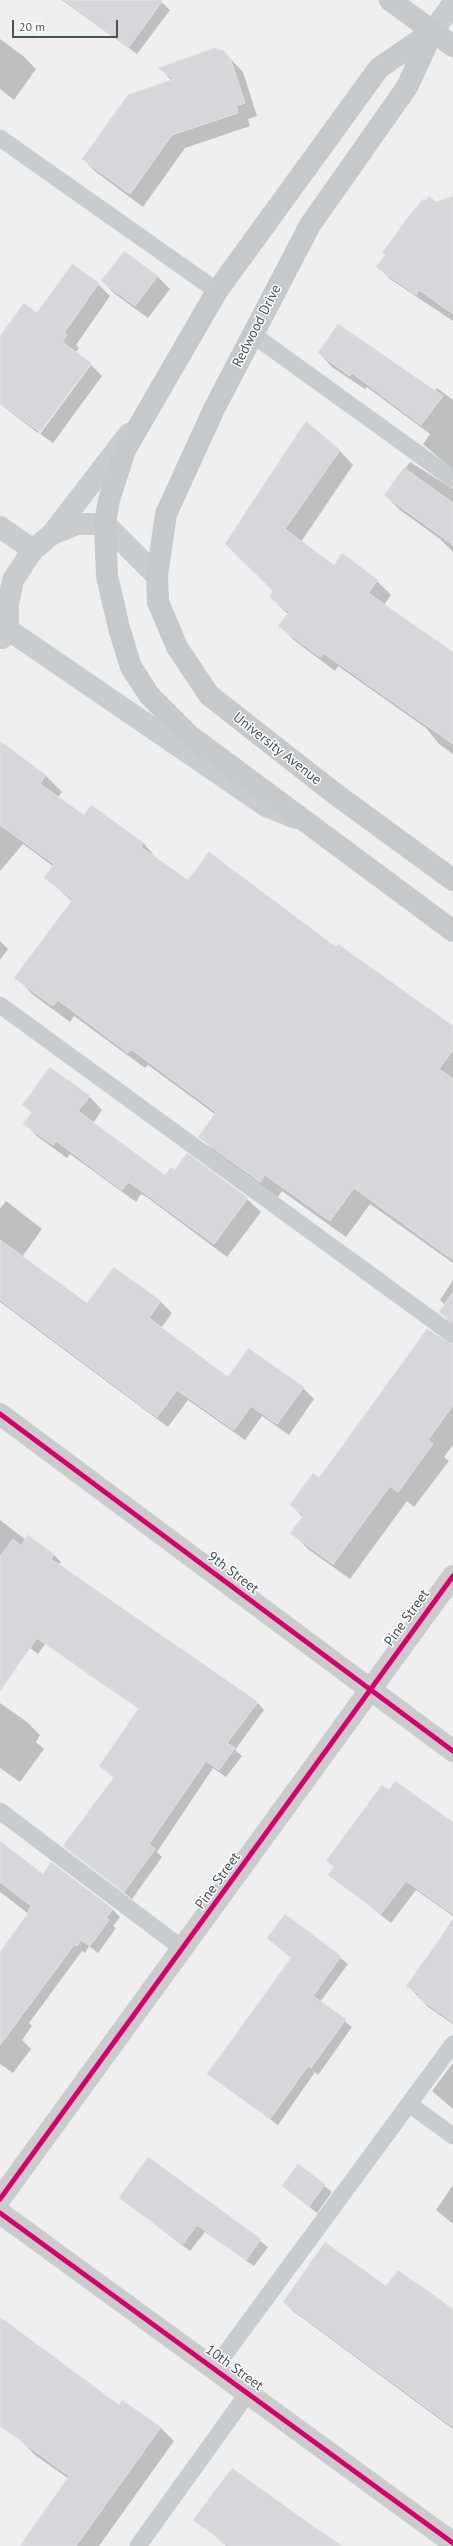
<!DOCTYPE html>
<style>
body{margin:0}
#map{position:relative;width:453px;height:2546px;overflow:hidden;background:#f0efef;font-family:"PT Sans",sans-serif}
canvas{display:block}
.scale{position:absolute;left:12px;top:20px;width:106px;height:18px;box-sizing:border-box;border:2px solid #46525c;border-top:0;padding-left:5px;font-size:12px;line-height:14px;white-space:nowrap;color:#46525c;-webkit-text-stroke:3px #fff;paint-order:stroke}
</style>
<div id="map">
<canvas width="453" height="2546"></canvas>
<div class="scale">20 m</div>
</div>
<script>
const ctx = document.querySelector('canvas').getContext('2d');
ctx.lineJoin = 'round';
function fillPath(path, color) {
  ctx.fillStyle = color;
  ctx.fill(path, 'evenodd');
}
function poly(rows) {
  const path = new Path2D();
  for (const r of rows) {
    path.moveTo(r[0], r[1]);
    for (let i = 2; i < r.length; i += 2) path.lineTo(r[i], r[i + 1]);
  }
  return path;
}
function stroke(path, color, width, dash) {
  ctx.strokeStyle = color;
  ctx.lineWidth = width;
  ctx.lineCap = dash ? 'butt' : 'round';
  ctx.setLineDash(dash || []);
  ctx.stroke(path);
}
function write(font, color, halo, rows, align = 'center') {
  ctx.font = font + ' "PT Sans",sans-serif';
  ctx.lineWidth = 3;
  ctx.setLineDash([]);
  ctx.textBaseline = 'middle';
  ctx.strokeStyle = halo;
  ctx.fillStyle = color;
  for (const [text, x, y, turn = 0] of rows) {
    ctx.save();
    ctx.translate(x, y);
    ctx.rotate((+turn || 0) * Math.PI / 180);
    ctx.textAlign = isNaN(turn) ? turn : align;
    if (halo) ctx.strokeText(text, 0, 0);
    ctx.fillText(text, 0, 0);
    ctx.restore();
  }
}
fillPath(poly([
 [62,0,159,0,170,10,137,54],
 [0,39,23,56,36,69,14,100,0,89],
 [223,51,243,72,257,116,248,119,250,126,185,148,143,207,96,172,83,159,172,81,160,68],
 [453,197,453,321,390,279,378,267,425,202,436,203],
 [157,276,170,289,148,318,115,294,102,281],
 [98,284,110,296,76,345,79,348,75,353,91,364,38,433,0,404,0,337],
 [319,353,435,391,437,388,453,400,453,470,423,444,430,434,367,387,365,389,333,368],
 [91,365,102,376,53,443,40,434],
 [339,450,353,465,301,542,334,566,377,581,391,595,384,605,453,653,453,754,439,744,426,728,338,666,335,671,294,640,280,626,288,614,270,597,274,591,226,544],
 [410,462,453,489,453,552,440,539,400,510,385,495],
 [0,742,45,775,62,792,57,798,84,817,91,806,144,844,159,861,188,882,336,949,453,1027,453,1263,370,1204,346,1237,282,1191,277,1198,216,1153,200,1137,216,1115,148,1065,145,1068,74,1016,70,1022,32,994,16,977,72,901,46,878,54,867,23,844,0,871],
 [0,941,8,949,0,960],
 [89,1096,102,1110,93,1123,165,1176,175,1171,187,1155,247,1199,261,1212,227,1257,148,1198,141,1194,136,1202,70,1154,67,1158,38,1137,25,1124,32,1114,24,1105],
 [6,1201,42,1229,22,1257,87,1305,114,1268,161,1302,172,1313,161,1328,228,1378,303,1388,314,1399,289,1435,262,1416,245,1440,188,1400,168,1427,0,1302,0,1209],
 [453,1280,453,1325,440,1312,445,1305,440,1300],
 [453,1345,453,1445,444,1457,449,1461,414,1507,407,1501,350,1579,308,1549,292,1533,303,1517,291,1505],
 [0,1520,26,1540,28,1537,54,1555,61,1562,58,1566,257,1702,264,1710,235,1750,242,1756,226,1777,213,1768,157,1852,162,1857,132,1899,64,1846,114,1778,100,1766,139,1709,45,1644,38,1654,0,1626],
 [0,1703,27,1722,40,1735,36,1742,44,1749,20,1782,0,1768],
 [453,1825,453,1916,416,1890,391,1923,330,1875,335,1868,328,1861],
 [0,1848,43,1875,112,1909,120,1917,113,1926,116,1928,98,1953,89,1946,85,1953,82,1951,29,2023,32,2026,22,2040,31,2049,13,2073,0,2064,0,1953,29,1914,0,1892],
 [285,1915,348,1964,320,2002,352,2027,318,2075,315,2072,278,2125,208,2074,292,1959],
 [453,1919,453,2024,428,2007,408,1986],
 [453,2063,453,2109,432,2091],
 [149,2158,268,2247,254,2266,205,2232,190,2251,120,2198],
 [298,2166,332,2192,317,2213,283,2186],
 [453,2185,453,2224,436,2210],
 [386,2287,453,2310,453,2429,293,2311,284,2302],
 [0,2318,119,2407,160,2427,174,2441,99,2546,22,2546,69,2479,35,2455,0,2419],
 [195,2520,338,2546,227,2546]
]), '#0003');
const building = poly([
 [64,0,163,0,129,47,64,0],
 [215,48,224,51,230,58,245,103,236,106,238,113,172,135,130,194,82,159,128,95,174,79,158,68,215,48],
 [429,196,436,202,453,196,453,314,419,290,416,295,376,267,385,255,382,253,409,216,423,199,425,201,429,196],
 [124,251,158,276,135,306,101,281,124,251],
 [72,264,99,283,64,333,67,335,62,342,91,363,40,432,0,403,0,336,24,303,37,313,72,264],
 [338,324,443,396,421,425,352,373,350,376,318,353,338,324],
 [306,421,340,450,285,529,334,565,342,553,378,580,368,593,453,652,453,744,323,653,320,657,278,626,289,612,269,597,273,591,225,544,306,421],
 [404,468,453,503,453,545,384,495,404,468],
 [0,741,46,775,40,784,84,815,91,805,144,843,141,847,188,880,209,852,336,947,338,944,453,1026,453,1050,439,1069,453,1079,453,1260,354,1188,330,1221,265,1175,260,1182,198,1137,216,1112,131,1049,128,1053,58,1000,53,1006,14,978,73,899,44,878,54,864,0,825,0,741],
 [50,1067,90,1096,78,1111,165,1175,171,1167,175,1170,187,1153,248,1198,214,1244,133,1185,128,1182,122,1190,56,1141,53,1145,23,1124,32,1112,22,1105,50,1067],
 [0,1240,87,1303,114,1267,161,1301,149,1318,228,1377,248,1348,304,1387,277,1424,251,1406,234,1430,177,1390,157,1417,0,1300,0,1240],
 [453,1292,453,1323,439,1312,453,1292],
 [427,1329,453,1345,453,1405,428,1440,433,1444,398,1492,390,1486,333,1564,290,1533,304,1515,290,1505,313,1473,319,1478,427,1329],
 [28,1535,54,1554,51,1559,258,1702,227,1743,235,1748,219,1770,206,1761,149,1844,155,1849,124,1892,63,1846,114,1777,99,1766,139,1708,37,1638,0,1691,0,1557,13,1539,21,1546,28,1535],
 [395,1781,453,1822,453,1914,406,1881,381,1914,328,1875,334,1867,326,1861,382,1785,389,1790,395,1781],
 [0,1841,43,1874,51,1862,113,1909,106,1918,109,1920,90,1946,81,1940,77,1946,74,1945,0,2045,0,1952,29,1912,28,1911,31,1906,0,1882,0,1841],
 [285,1914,341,1956,313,1996,346,2019,311,2068,308,2066,270,2119,207,2074,291,1958,267,1938,285,1914],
 [453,1921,453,2022,417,1997,419,1994,406,1986,453,1921],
 [148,2157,261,2239,246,2260,197,2225,183,2244,119,2198,148,2157],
 [298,2164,325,2184,309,2207,282,2186,298,2164],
 [325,2242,386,2286,398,2270,453,2309,453,2427,283,2302,325,2242],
 [0,2317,119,2405,122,2400,161,2427,76,2546,20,2546,69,2476,0,2426,0,2317],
 [232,2468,296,2514,342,2546,229,2546,193,2520,232,2468]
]);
fillPath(building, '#d7d7d9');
stroke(building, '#e1e1e2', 1);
stroke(poly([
 [0,138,217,291],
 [252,334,453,479],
 [0,1005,453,1335],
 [0,1811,183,1949],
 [409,2104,453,2136],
 [214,2369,453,2044],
 [138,2546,248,2393]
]), '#c9cbcd', 17);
stroke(poly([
 [433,31,453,4],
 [0,527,33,550],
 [52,534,77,524,105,524,157,576],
 [0,624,266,806,296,818],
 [2,638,8,629,8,604,13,580,33,550,52,534,129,434],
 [0,1414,453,1751],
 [0,2199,453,1576],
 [0,2213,453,2543]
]), '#c9cbcd', 22);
stroke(poly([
 [390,0,453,46],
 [433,31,379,68,217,291,125,450,109,500,105,524,107,576,119,628,131,667,149,695,189,735,453,931],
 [433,31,407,87,310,225,214,409,166,514,157,576,158,602,177,647,209,695,334,793,453,880]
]), '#c5c9cc', 22);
stroke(poly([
 [0,1414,453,1751],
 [0,2199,453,1576],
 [0,2213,453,2543]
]), '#d6006c', 5);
write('14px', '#46525c', '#fff', [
 ["Redwood Drive",257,326,-63],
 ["University Avenue",277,749,38],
 ["9th Street",233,1573,37],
 ["Pine Street",407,1618,-54],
 ["Pine Street",218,1881,-54],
 ["10th Street",234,2368,36]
]);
</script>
